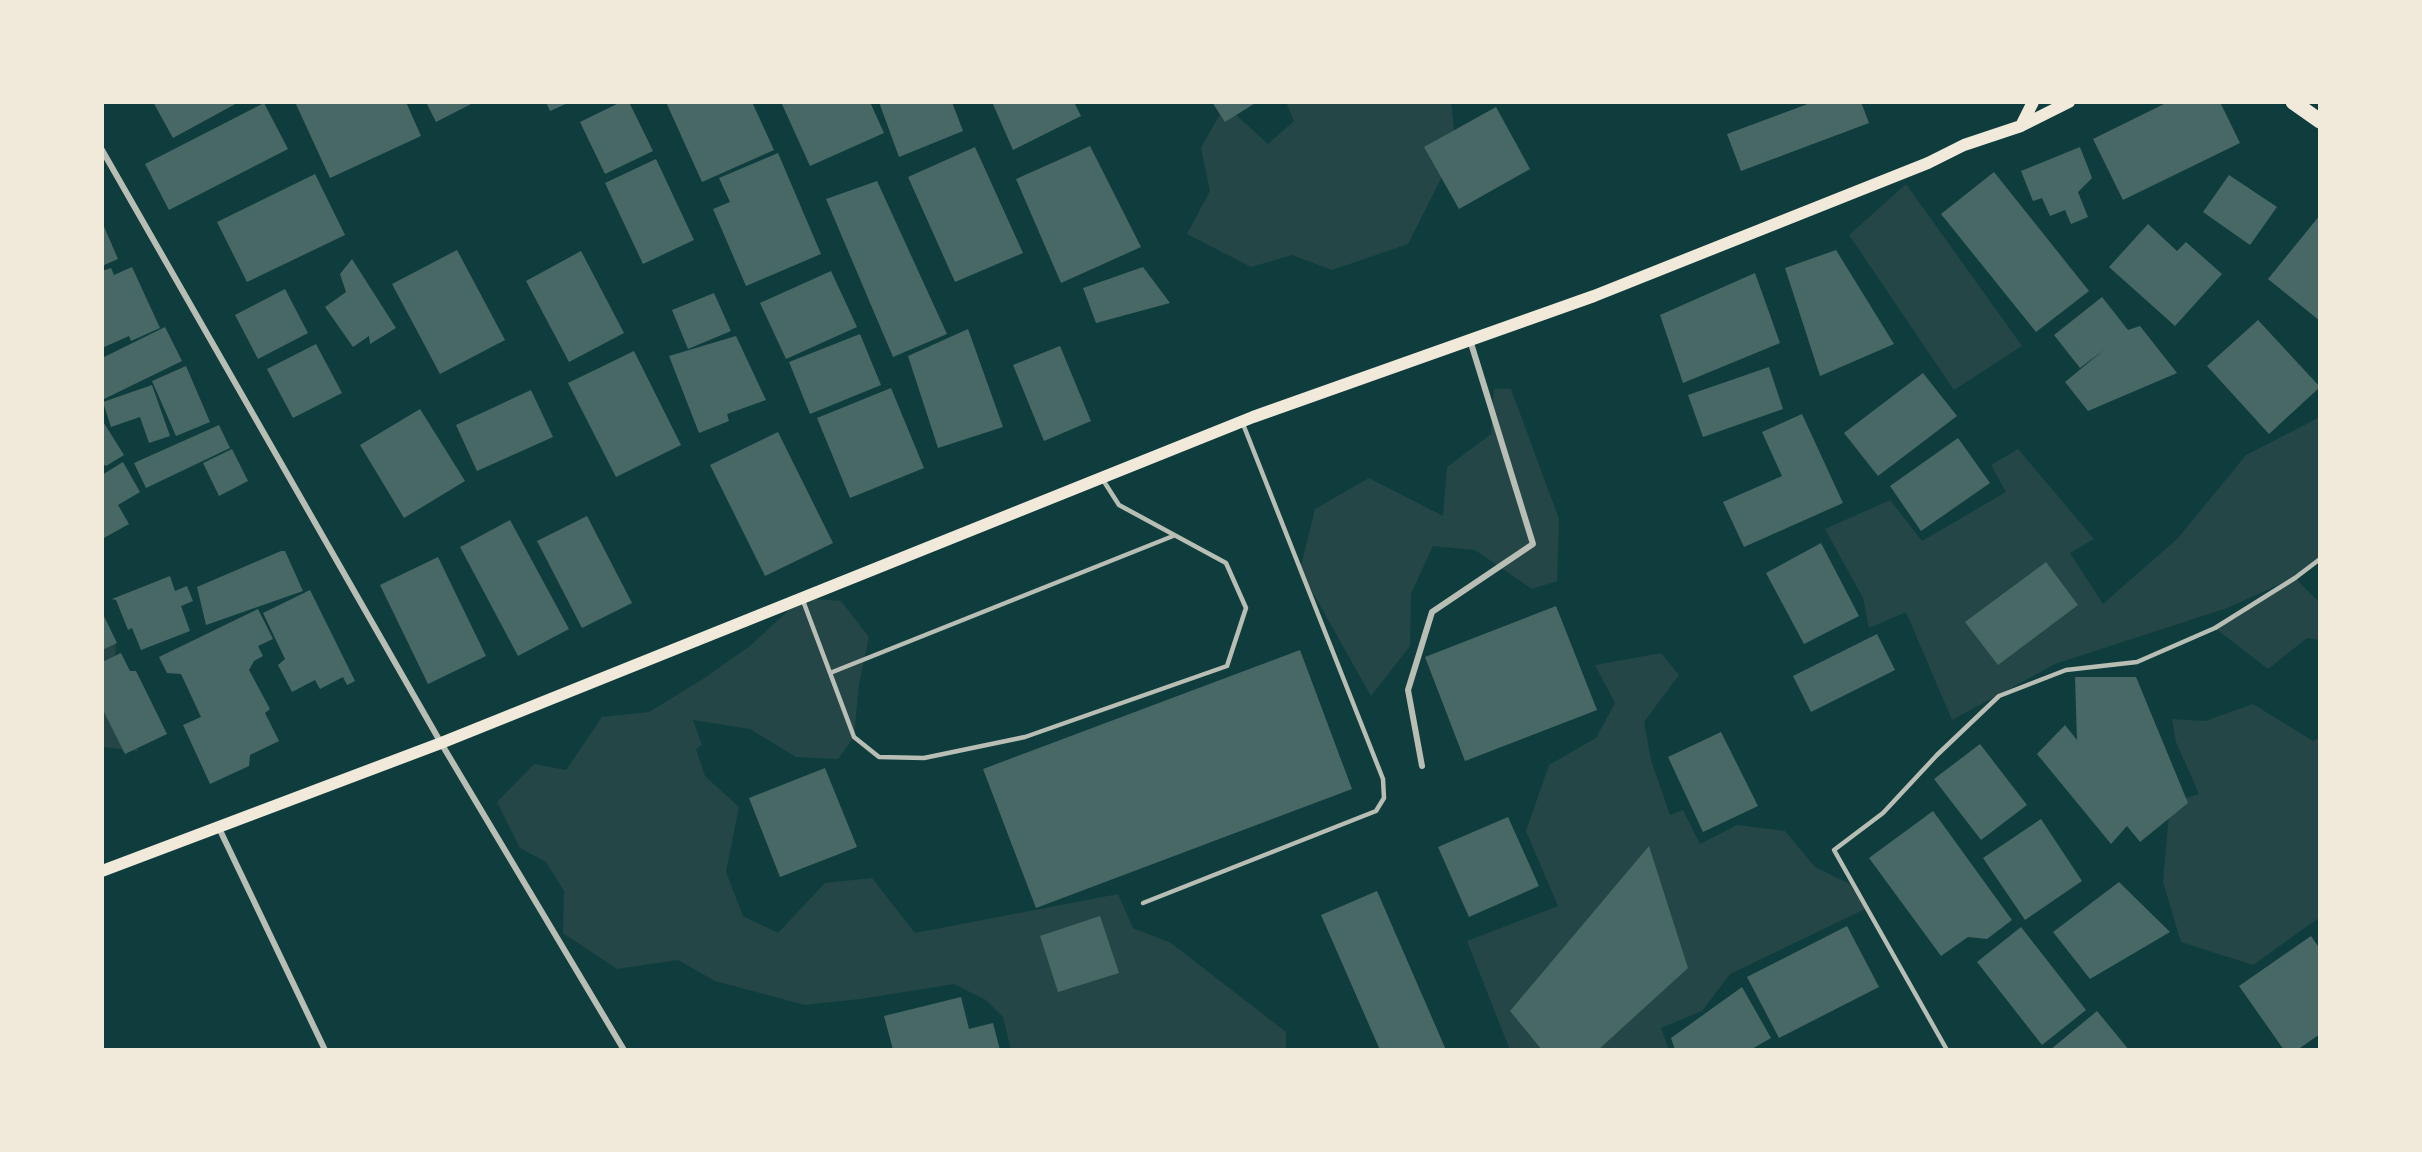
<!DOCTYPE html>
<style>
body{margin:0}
#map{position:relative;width:2422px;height:1152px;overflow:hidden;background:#0f3d3e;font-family:Montserrat,sans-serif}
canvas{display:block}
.frame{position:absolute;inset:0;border:104px solid #f1e9da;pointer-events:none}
</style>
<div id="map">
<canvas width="2422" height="1152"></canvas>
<div class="frame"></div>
</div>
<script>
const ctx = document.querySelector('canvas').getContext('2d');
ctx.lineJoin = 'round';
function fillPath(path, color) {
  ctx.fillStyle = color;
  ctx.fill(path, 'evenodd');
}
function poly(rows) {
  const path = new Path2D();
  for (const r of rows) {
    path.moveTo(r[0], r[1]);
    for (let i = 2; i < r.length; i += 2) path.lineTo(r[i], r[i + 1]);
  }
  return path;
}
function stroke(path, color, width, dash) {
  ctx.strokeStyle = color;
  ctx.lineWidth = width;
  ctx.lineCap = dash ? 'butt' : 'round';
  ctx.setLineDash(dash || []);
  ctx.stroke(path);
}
fillPath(poly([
 [1286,102,1451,102,1456,149,1408,244,1332,270,1292,255,1251,267,1187,234,1210,191,1201,148,1225,105,1268,144,1294,121],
 [1906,184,2022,346,1954,390,1849,235],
 [1494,389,1511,389,1559,519,1557,581,1532,589,1475,550,1433,546,1411,594,1410,646,1371,696,1300,570,1315,509,1369,478,1443,516,1447,467,1491,434],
 [2320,417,2320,559,2295,578,2320,603,2320,640,2307,638,2268,669,2215,628,2289,580,2227,608,2055,664,1952,720,1906,612,1869,628,1863,598,1825,529,1890,500,1922,541,2006,492,1991,465,2018,449,2094,539,2070,553,2103,604,2178,538,2246,455],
 [802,598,841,601,869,637,859,684,854,737,838,759,796,757,750,729,693,720,702,745,696,749,705,776,739,807,726,872,743,916,778,933,825,883,872,878,915,933,1118,894,1133,928,1171,943,1286,1032,1286,1050,1252,1048,1252,1050,1011,1050,1003,1017,986,1000,954,984,860,999,805,1005,715,981,678,960,617,969,563,933,564,891,546,862,520,848,497,802,534,764,566,770,602,717,649,712,703,679,750,646],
 [102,636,116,645,114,681,138,751,102,747],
 [1661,653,1679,675,1644,722,1651,760,1670,815,1683,810,1700,844,1737,825,1785,831,1815,867,1850,884,1865,909,1730,974,1702,1011,1661,1028,1669,1050,1510,1050,1467,941,1558,906,1526,831,1549,765,1596,738,1615,703,1595,665],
 [2253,704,2313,741,2320,738,2320,917,2253,965,2181,942,2163,882,2170,803,2199,794,2176,742,2172,719,2205,721]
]), '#244646');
fillPath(poly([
 [153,102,239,102,173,138],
 [295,102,406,102,421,136,330,178],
 [426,102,475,102,436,122],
 [546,102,570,102,550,111],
 [621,102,629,102,653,151,605,174,580,122],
 [666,102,752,102,774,150,702,182],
 [781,102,870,102,884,133,810,166],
 [879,102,952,102,963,131,899,157],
 [992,102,1074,102,1081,116,1013,150],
 [1212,102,1257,102,1225,122],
 [1813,102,1861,102,1869,123,1741,171,1727,134],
 [2168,102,2220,102,2240,143,2123,200,2093,139],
 [264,103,288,149,169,210,145,164],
 [1496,107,1530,169,1459,209,1424,147],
 [1090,146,1141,247,1061,283,1016,179],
 [975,147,1023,253,955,282,908,177],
 [2080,147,2092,178,2078,192,2088,217,2071,224,2065,210,2050,216,2042,198,2033,201,2021,171],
 [778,153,821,254,746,286,713,209,730,202,719,178],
 [656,159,694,240,643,264,605,183],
 [1994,172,2089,291,2036,332,1941,214],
 [315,174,345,235,247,282,217,222],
 [2229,175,2277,207,2250,245,2203,212],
 [877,181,947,334,893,357,826,199],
 [2320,215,2320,321,2268,279],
 [102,222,118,259,102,266],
 [2148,224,2177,251,2186,242,2222,274,2175,326,2109,267],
 [457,250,505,340,440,374,392,284],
 [1836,250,1894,344,1820,376,1785,268],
 [581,251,624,333,569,362,526,281],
 [352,259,396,328,370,344,369,336,353,347,325,307,346,292,340,274],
 [132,267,160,328,131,341,129,336,102,348,102,271,111,268,114,275],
 [1143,267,1170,303,1096,323,1083,288],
 [831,271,857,327,786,359,760,303],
 [1755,273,1780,343,1683,383,1660,315],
 [285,289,308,333,258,359,235,315],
 [714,293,731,331,688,349,672,310],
 [2102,297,2128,330,2140,326,2177,373,2088,411,2065,382,2105,349,2080,368,2054,335],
 [2258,320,2320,387,2269,434,2207,366],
 [165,327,182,361,102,400,102,358],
 [968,329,1003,427,938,448,908,356],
 [860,334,881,385,810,414,789,362],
 [736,336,766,400,727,414,729,421,699,433,669,356],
 [316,344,342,393,293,418,267,369],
 [1060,346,1091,421,1044,441,1013,365],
 [634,351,681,445,616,477,568,383],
 [186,366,210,422,176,436,152,381],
 [1769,367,1783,409,1703,437,1688,395],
 [1923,373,1957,416,1878,476,1844,433],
 [152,385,170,436,149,443,140,417,111,427,103,402],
 [891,388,924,468,850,498,817,418],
 [531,390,553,437,477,471,456,425],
 [420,409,465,481,404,518,360,445],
 [1802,414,1843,503,1744,547,1723,502,1782,476,1762,432],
 [102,420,124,455,106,466,102,464],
 [219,425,230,448,146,488,134,463],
 [778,432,833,543,765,576,710,465],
 [1958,438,1990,483,1921,531,1890,486],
 [232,449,248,481,219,496,203,463],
 [123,462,140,492,118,505,129,524,102,539,102,475],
 [587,516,632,603,582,628,537,541],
 [510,520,569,629,518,656,460,547],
 [1821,543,1859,616,1804,644,1766,573],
 [281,551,285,551,303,591,206,625,197,587],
 [438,557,486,656,428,684,380,585],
 [2046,562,2078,605,1998,665,1965,622],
 [170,576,175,591,187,586,193,601,181,606,190,631,141,650,132,628,128,630,116,600,112,599],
 [310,590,355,681,347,685,343,677,320,689,315,680,292,692,278,665,285,659,263,613],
 [1556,606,1597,710,1465,761,1425,657],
 [258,609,273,639,258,646,263,656,254,661,249,670,270,709,265,713,279,741,250,755,249,766,210,784,183,725,201,717,181,674,167,673,159,657],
 [102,612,117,643,102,650],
 [1877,634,1895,670,1811,712,1793,676],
 [1300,650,1352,789,1036,908,983,769],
 [121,653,130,671,136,671,167,734,125,754,102,708,102,662],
 [2075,677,2136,677,2188,803,2140,842,2127,826,2111,844,2037,754,2065,725,2077,740],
 [1721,732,1758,806,1703,832,1668,757],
 [1980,744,2027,805,1981,840,1934,779],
 [825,768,857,847,780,877,749,798],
 [1933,811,2012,920,1987,939,1968,937,1941,956,1869,858],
 [1508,817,1539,886,1469,917,1438,847],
 [2041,819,2082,881,2025,920,1983,858],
 [1649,846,1688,968,1598,1050,1542,1050,1510,1011],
 [2119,882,2170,932,2090,979,2053,932],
 [1377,891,1446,1050,1380,1050,1321,915],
 [1100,916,1119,973,1058,992,1040,936],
 [1847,926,1879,987,1779,1038,1747,977],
 [2021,927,2086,1010,2042,1045,1977,962],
 [2311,936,2320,949,2320,1034,2297,1050,2284,1050,2239,986],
 [1742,987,1771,1038,1750,1050,1675,1050,1671,1038],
 [961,997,969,1029,993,1023,1000,1050,893,1050,884,1016],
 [2097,1011,2129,1050,2050,1050]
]), '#486865');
stroke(poly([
 [802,598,854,737,879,757,924,758,1025,737,1227,666,1246,608,1226,563,1119,505,1103,480],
 [830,673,1173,536],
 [1143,903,1376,811,1384,798,1383,779,1243,424],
 [1947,1050,1834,850,1883,813,1937,755,1999,696,2066,670,2137,662,2215,628,2295,578,2320,559]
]), '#b8beb3', 4.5);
stroke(poly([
 [102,150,441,743,624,1050],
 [1422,766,1408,690,1432,612,1533,544,1470,340],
 [218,826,325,1050]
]), '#b8beb3', 6);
stroke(poly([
 [2021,126,2033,102],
 [102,871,441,743,1253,417,1594,296,1928,163,1964,145,2021,126,2069,102]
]), '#f1e9da', 12);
stroke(poly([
 [2293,102,2320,121]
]), '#f1e9da', 15);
</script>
